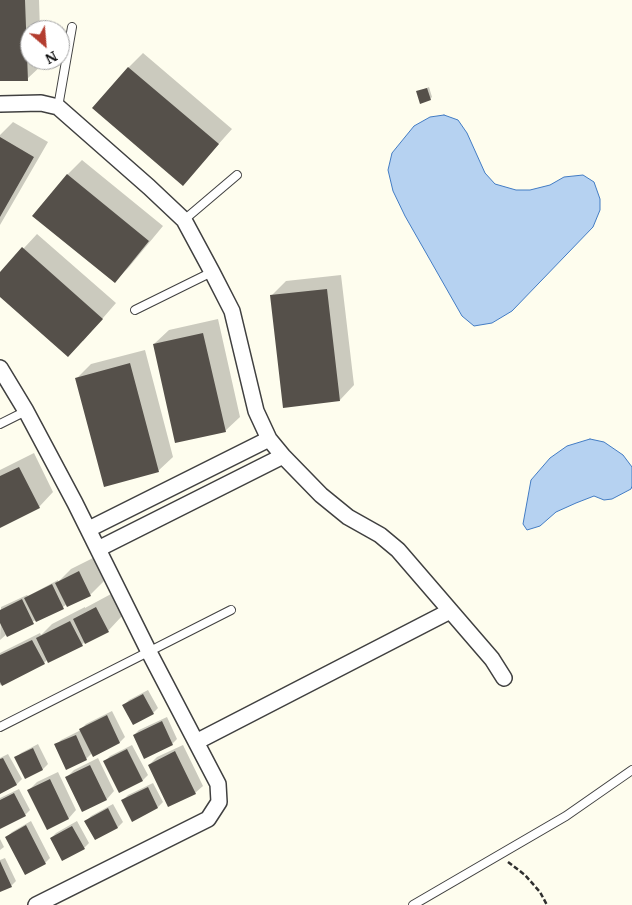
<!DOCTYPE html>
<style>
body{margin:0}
#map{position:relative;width:632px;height:905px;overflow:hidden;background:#fefdee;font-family:Merriweather,serif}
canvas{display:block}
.north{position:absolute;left:20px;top:20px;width:50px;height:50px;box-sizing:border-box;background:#fff;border:1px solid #9e9e9e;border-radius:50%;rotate:153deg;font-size:14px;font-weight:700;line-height:20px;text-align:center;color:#0d0d0d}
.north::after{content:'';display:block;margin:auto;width:18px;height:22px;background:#b33d2f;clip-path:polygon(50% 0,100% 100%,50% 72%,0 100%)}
</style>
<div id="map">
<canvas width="632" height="905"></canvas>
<div class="north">N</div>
</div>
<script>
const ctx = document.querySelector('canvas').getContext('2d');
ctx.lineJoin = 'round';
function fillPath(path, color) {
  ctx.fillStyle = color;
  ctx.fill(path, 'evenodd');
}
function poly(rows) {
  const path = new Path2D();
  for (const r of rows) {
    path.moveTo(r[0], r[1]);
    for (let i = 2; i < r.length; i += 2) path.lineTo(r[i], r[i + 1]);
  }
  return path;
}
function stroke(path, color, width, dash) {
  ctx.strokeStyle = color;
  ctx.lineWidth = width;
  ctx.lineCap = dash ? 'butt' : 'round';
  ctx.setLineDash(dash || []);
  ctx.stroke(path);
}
const water = poly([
 [444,115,458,120,467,133,485,173,495,184,516,190,530,190,550,185,564,177,583,175,594,182,600,199,600,210,593,227,512,311,492,323,474,326,462,316,405,216,393,191,388,170,392,153,414,126,430,117,444,115],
 [590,439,604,442,623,455,632,467,632,486,631,489,612,499,604,500,594,496,576,503,556,512,540,526,527,530,523,524,531,480,550,458,567,446,590,439]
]);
fillPath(water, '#b6d2f1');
stroke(water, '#437cc3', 1);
fillPath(poly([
 [0,0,39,0,40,30,30,30,30,60,41,60,42,65,27,79,0,80],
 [143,53,232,129,183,184,128,68],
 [429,87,432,97,430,99,417,92],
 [13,122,48,142,0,225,0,135],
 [82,160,163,226,129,267,114,282,34,215,68,174],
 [37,234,116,303,83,341,0,296,0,274],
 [341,275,354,385,340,400,271,296,286,281],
 [218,319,240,417,225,431,154,344,169,330],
 [145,350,173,457,158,471,77,378,91,364],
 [34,453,53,492,39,507,0,526,0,470],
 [93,558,104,581,90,595,67,604,63,607,7,634,0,640,1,607,27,595,28,596,58,580,58,582,71,569],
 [111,594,122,616,108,631,85,641,82,645,48,659,44,663,0,685,0,653,40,633,41,635,52,624,85,607,85,608],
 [148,690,158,708,153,713,124,705,129,700],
 [112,711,125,737,120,742,92,753,86,759,56,745,61,740,81,730,81,729,86,724],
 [167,717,177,739,172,744,145,757,134,735,139,730],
 [38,744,48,764,43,769,26,777,16,758,21,753],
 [132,745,148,775,143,780,105,761,110,756],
 [183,745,203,786,195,793,149,765,157,757],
 [8,754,22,779,17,784,0,792,0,758],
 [98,758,114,791,107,799,82,811,66,778,74,770],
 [58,772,76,810,69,818,48,828,29,790,37,782],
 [153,783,163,802,158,807,123,800,128,795],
 [19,789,30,810,25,815,0,828,0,798],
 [113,804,123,822,118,827,96,839,86,821,91,816],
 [31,821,50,858,45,863,26,873,7,837,12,832],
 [77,821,89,843,84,848,51,838,56,833],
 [0,839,4,847,0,850],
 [5,858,16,881,11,886,0,891,0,860]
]), '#0003');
fillPath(poly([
 [0,0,25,0,28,81,0,81],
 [128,67,219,144,183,186,92,108],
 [427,88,431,100,420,104,416,91],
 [0,137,34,157,0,217],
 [67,174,149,241,115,283,32,216],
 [22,247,103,319,68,357,0,297,0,272],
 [327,289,340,401,283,408,270,295],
 [203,333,226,432,175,443,153,344],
 [130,363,159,472,104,487,75,378],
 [19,467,40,508,0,528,0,476],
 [79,571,91,596,67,607,55,583],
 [52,584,64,609,36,622,24,598],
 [22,599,34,624,7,637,0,623,0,610],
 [96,607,109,632,85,644,73,619],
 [70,621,83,646,48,663,36,638],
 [32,640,45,664,2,686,0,682,0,655],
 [143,694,154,714,133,725,122,705],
 [107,715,120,743,93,757,79,729],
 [162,721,173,745,144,759,133,735],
 [76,735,87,760,66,770,54,744],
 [33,748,43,770,25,779,14,757],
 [127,749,143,781,119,793,103,761],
 [175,751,196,794,168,807,148,765],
 [3,758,17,785,0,794,0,759],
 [90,765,107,800,82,812,65,777],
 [50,779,69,819,47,830,27,790],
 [148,787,158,808,132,822,121,800],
 [14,793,26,816,0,829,0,800],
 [108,808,118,828,95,840,84,821],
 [26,825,46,864,25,875,5,837],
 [72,826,85,849,62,861,50,838],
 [0,861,12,887,0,892]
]), '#55504a');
const lane = poly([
 [58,107,72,27],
 [184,220,237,175],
 [135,310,212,272],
 [0,424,26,411],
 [0,727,231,610],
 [413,905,566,816,632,770]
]);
const street = poly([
 [0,104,41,103,58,107,149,187,184,220,212,272,232,311,256,411,269,439,283,456,321,495,348,517,380,535,398,550,492,659,504,678],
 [0,368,26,411,75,503,149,652,218,784,219,802,208,819,36,905],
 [89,529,269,439],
 [98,549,283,456],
 [196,742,450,611]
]);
stroke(lane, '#404040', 10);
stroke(street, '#404040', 18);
stroke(poly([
 [508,862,525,875,540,892,547,905]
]), '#2f2f2f', 2.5, [5, 2.5]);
stroke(lane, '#fff', 8);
stroke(street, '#fff', 15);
</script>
